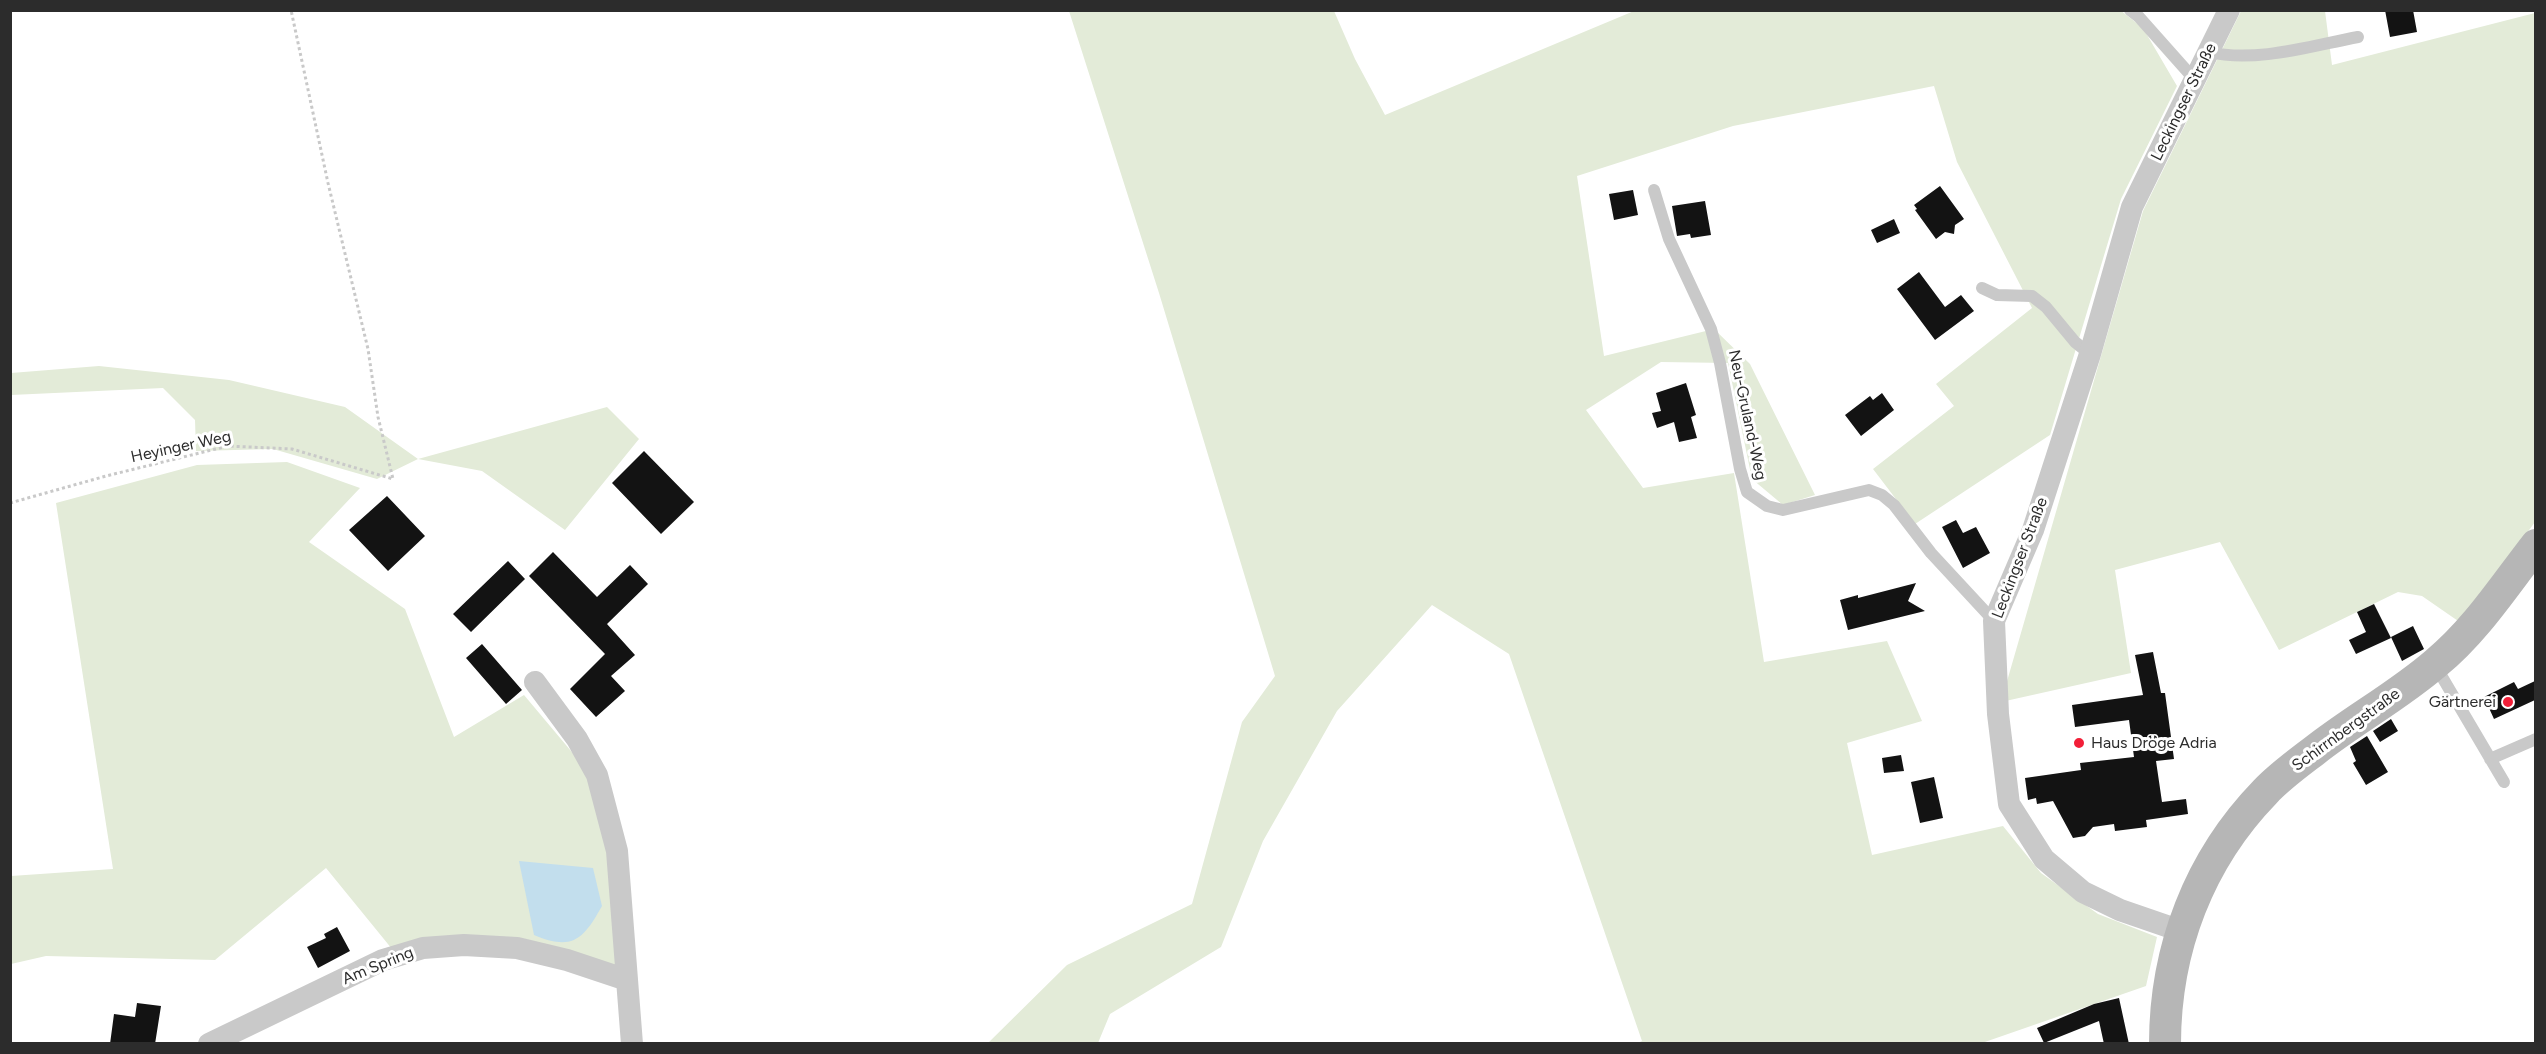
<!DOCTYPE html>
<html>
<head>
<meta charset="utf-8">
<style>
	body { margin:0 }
	#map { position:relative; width:2546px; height:1054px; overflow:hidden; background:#fff; font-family:Figtree,sans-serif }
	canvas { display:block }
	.frame { position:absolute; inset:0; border:12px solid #2c2c2c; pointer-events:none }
</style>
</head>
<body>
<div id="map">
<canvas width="2546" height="1054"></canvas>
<div class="frame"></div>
</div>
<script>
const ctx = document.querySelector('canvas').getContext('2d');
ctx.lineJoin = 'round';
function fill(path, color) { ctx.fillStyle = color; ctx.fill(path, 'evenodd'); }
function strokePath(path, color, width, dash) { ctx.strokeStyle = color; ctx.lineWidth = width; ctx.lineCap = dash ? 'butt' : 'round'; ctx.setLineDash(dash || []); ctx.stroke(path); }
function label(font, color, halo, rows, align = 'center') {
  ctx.font = font + ' Figtree,sans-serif'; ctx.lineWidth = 6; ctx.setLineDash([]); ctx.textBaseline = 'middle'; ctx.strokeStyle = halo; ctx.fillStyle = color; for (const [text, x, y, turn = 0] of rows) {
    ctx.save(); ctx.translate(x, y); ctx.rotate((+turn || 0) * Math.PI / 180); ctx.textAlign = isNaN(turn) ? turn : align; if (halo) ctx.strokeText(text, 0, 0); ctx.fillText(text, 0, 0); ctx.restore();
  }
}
fill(new Path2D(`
	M2120 10 2143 28 2177 86 2121 199 2050 435 1915 524 1873 469 1954 406 1936 384 2032 308 1957 162 1934 86 1733 126 1577 176 1604 356 1714 329 1750 364 1815 495 1783 505 1752 479 1728 363 1661 362 1586 410 1643 488 1734 473 1764 662 1887 641 1922 721 1847 743 1872 855 2003 826 2041 873 2098 914 2157 937 2146 986 1982 1043H1638L1642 1041 1509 654 1432 605 1337 711 1263 841 1221 947 1110 1014 1098 1043 987 1044 1067 965 1192 904 1242 722 1275 676 1159 293 1069 11H1334L1355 59 1385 115 1634 11Z
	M2241 11H2325L2332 65 2535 13V522L2461 623 2422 596 2398 592 2279 650 2220 542 2115 570 2131 673 2001 702 2143 211Z
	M99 366 229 380 345 407 418 459 607 407 639 439 565 530 482 471 418 459 377 479 273 449 196 451 195 420 163 388 11 395V373Z
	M287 462 360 488 309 542 405 609 454 737 524 695 592 776 611 853 620 966 518 944 392 949 326 868 215 960 46 956 11 964V876L113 869 56 503 197 465Z`), '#e3ebd8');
fill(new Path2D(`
	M519 861 593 868 602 906C583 940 572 951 534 935Z`), '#c2deed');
fill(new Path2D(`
	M2385 10H2413L2417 32 2390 37Z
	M1940 186 1964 219 1955 225 1954 234 1945 232 1936 239 1915 210 1917 209 1914 205Z
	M1633 190 1638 215 1614 220 1609 194Z
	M1705 201 1711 235 1691 238 1690 234 1677 236 1672 206Z
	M1894 219 1900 233 1877 243 1871 230Z
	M1919 272 1945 307 1961 295 1974 311 1935 340 1897 289Z
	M1686 383 1696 415 1691 417 1697 438 1679 442 1674 422 1657 428 1652 413 1661 411 1656 393Z
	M1882 393 1894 410 1861 436 1845 415 1870 396 1873 400Z
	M644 451 694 502 661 534 612 483Z
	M387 496 425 536 388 571 349 530Z
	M1956 520 1963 533 1976 527 1990 553 1963 568 1942 527Z
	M553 552 597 597 630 565 648 584 607 624 635 655 611 676 625 691 596 717 570 689 605 654 529 576Z
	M508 561 525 579 471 632 453 614Z
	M1916 583 1908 601 1925 611 1848 630 1840 600 1858 595V598Z
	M2374 604 2391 638 2356 654 2349 640 2366 632 2357 612Z
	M2413 626 2424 649 2402 661 2391 637Z
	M482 644 522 690 506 704 466 658Z
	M2153 652 2161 693H2165L2174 759 2156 761 2162 802 2186 799 2188 814 2146 820 2147 827 2115 831 2114 824 2093 827 2085 836 2073 838 2053 801 2037 804 2036 798 2028 800 2025 778 2081 770 2080 763 2134 757 2129 720 2075 727 2072 705 2143 695 2135 655Z
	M2535 681V700L2494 719 2484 697 2514 682 2518 689Z
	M2391 719 2398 731 2380 742 2373 731Z
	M2367 736 2388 772 2366 785 2353 763 2356 761 2350 747Z
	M1901 755 1904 771 1884 773 1882 758Z
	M1934 777 1943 818 1920 823 1911 782Z
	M337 927 350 951 318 968 307 947 326 938 324 934Z
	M2119 998 2129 1044H2104L2099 1021 2044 1043 2037 1028 2094 1004Z
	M137 1003 161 1006 155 1044H110L114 1014 135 1017Z`), '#131313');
strokePath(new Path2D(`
	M10 503 106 476 228 446 292 449 393 479 378 417 368 349 328 183 291 10`), '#c9c9c9', 3, [3, 3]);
strokePath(new Path2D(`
	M2130 10 2139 17 2195 80
	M2208 52C2257 63 2310 46 2358 37
	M1654 190 1669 239 1711 329 1720 363 1740 469 1747 492 1767 506 1783 510 1869 490 1882 495 1894 505 1931 553 1994 621
	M1982 288 1997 295 2032 296 2046 307 2075 342 2090 354
	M2435 665 2504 782
	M2490 759 2536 739`), '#c9c9c9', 12);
strokePath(new Path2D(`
	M535 682 577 739 597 775 617 851 632 1044
	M2181 931 2120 910 2083 892 2044 859 2009 804 1998 714 1994 621 2033 530 2090 354 2132 207 2229 10
	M209 1044 383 960 423 948 464 945 517 948 567 960 627 980`), '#c9c9c9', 22);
strokePath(new Path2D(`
	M2165 1044C2165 949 2199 860 2265 792 2279 777 2297 764 2314 751 2353 720 2398 696 2436 663 2476 630 2504 586 2536 545`), '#b6b6b6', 32);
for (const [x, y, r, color] of [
	[2508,702,6,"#f21f38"],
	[2079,743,6,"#f21f38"]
]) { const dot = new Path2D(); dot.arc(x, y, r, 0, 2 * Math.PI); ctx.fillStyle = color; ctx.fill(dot); strokePath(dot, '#fff', 2); }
label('16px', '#2c2c2c', '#fff', [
	["Leckingser Straße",2184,102,-64],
	["Neu-Gruland-Weg",1747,415,78],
	["Heyinger Weg",181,447,-12],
	["Leckingser Straße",2020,558,-69],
	["Schirrnbergstraße",2346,730,-36],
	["Am Spring",378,966,-22]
]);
label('16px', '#2c2c2c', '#fff', [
	["Gärtnerei",2496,702],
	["Haus Dröge Adria",2091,743,"left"]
], 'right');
</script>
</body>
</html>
